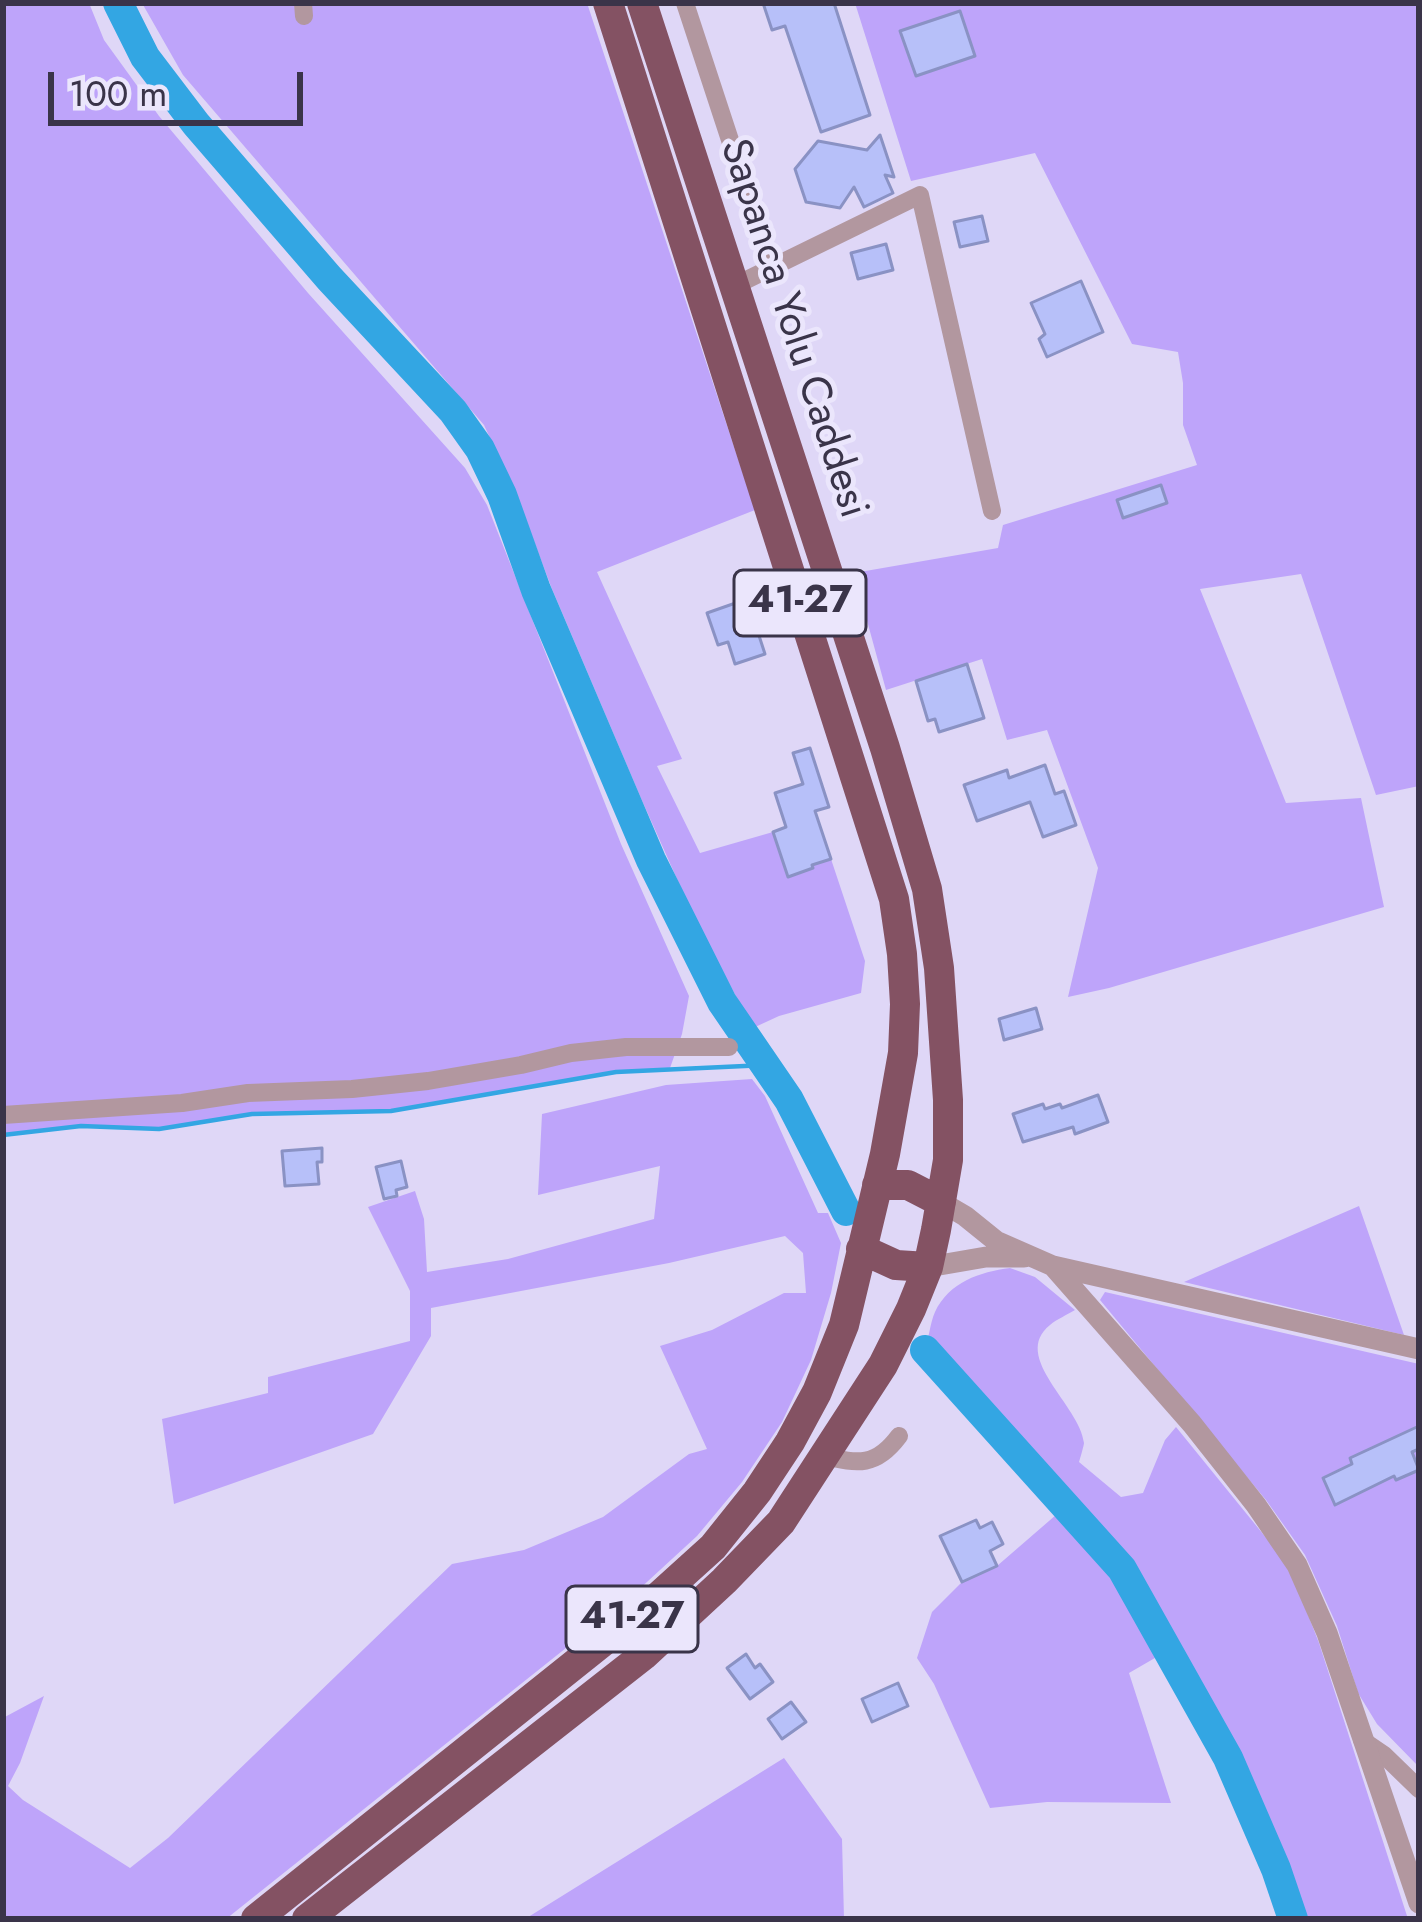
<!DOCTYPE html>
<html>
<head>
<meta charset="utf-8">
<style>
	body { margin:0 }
	#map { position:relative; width:1422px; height:1922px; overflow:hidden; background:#dfd7f7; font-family:Jost,sans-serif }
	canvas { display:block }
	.frame { position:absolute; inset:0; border:6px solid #3a3449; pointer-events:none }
	.scale { position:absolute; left:48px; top:72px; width:255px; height:54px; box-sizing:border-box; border:6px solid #3a3449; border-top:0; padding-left:15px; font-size:36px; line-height:42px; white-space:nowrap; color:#3a3449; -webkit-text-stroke:9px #ebe6fc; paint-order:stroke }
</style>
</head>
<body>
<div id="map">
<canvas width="1422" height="1922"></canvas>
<div class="frame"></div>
<div class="scale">100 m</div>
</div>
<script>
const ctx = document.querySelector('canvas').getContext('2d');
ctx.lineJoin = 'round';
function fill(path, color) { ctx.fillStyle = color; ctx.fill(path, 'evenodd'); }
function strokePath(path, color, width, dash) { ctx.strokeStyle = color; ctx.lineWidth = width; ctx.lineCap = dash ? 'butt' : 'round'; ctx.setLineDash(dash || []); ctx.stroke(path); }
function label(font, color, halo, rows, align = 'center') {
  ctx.font = font + ' Jost,sans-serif'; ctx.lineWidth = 10; ctx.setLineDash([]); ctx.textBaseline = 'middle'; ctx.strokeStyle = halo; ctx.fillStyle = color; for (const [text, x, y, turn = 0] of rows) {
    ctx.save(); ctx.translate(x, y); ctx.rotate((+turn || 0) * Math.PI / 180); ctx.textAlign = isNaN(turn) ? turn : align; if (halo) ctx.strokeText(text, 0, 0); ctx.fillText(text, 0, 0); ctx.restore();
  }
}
fill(new Path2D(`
	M3 3H89L104 40 159 116 308 293 465 468 487 505 621 844 689 996 682 1034 670 1068 574 1078 499 1094 391 1111 252 1114 159 1129 81 1126 3 1135Z
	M142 3H587L755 510 597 572 682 759 657 766 700 853 773 832 788 877 813 869 812 865 831 859 865 961 861 993 779 1016 753 1028 698 926 640 796 552 589 516 494 484 425 183 75Z
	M855 3H1419V786L1376 795 1301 574 1200 589 1286 803 1361 798 1384 907 1109 988 1068 997 1098 868 1047 730 1007 740 982 659 886 690 854 573 998 548 1003 525 1197 465 1183 425V383L1178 352 1132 344 1035 153 911 181Z
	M752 1079 765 1096 818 1213H828L841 1243 831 1293 811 1360 782 1422 742 1482 697 1536 635 1593 226 1919H3V1718L44 1696 20 1763 8 1786 23 1800 130 1868 168 1838 452 1564 524 1550 603 1517 689 1454 707 1449 660 1346 712 1330 784 1293H806L803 1253 785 1236 669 1263 431 1308V1336L373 1434 174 1504 162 1419 268 1393V1377L410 1341V1291L368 1207 415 1191 424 1219 427 1272 508 1259 654 1219 660 1166 538 1195 542 1114 666 1085Z
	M1359 1206 1404 1335 1184 1282Z
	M1010 1268 1035 1277 1075 1310C1067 1315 1057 1319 1050 1325 1010 1357 1080 1405 1084 1443 1084 1445 1080 1459 1079 1462L1121 1497 1143 1493 1165 1440 1176 1427 1289 1566 1319 1643 1408 1919H1293L1276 1869 1228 1758 1167 1651 1129 1673 1171 1803 1047 1802 990 1808 934 1684 917 1658 932 1612 962 1582 997 1566 1064 1508 925 1350C929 1338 930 1323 935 1312 949 1282 980 1272 1010 1268Z
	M1105 1292 1419 1364V1767L1377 1724 1358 1693 1337 1626 1305 1555 1266 1500 1100 1300Z
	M784 1758 842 1839 844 1919H525Z`), '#bea4fa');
strokePath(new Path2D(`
	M3 1135 81 1126 159 1129 252 1114 391 1111 616 1072 766 1065`), '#33a6e3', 4.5);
strokePath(new Path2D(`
	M118 3 145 57 196 124 329 278 453 411 480 449 502 495 536 590 651 860 722 1002 789 1100 846 1211
	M925 1350 1122 1569 1228 1758 1276 1869 1293 1919`), '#33a6e3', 30);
const building = new Path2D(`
	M763 3H834L870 115 821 132 785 26 772 30Z
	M960 11 975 56 916 76 900 31Z
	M880 135 894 177 885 175 893 193 864 207 854 187 840 208 806 202 795 169 818 141 867 150Z
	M982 216 988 241 960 247 954 222Z
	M886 244 893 270 858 279 851 253Z
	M1081 281 1103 332 1047 357 1039 339 1045 334 1031 303Z
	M1161 485 1167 503 1123 518 1117 500Z
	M747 599 765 654 735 664 728 642 718 645 707 613Z
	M967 664 984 718 939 732 935 719 928 721 916 681Z
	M810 748 829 807 815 811 831 859 812 865 813 868 788 877 773 832 786 827 775 793 803 784 793 753Z
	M1045 765 1055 794 1064 791 1076 825 1043 837 1030 802 977 821 964 785 1007 770 1009 778Z
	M1036 1008 1042 1029 1004 1040 999 1019Z
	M1098 1095 1108 1122 1075 1134 1073 1127 1023 1142 1013 1114 1043 1104 1045 1109 1060 1104 1062 1108Z
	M322 1148V1162H317L319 1184 285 1186 282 1151Z
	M401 1161 407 1187 396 1190 397 1196 384 1199 376 1167Z
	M1419 1426V1449L1412 1452 1419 1470 1396 1480 1394 1476 1335 1505 1323 1478 1352 1464 1350 1458Z
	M976 1520 980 1528 992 1522 1003 1544 990 1551 997 1566 962 1582 940 1536Z
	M746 1654 755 1668 760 1664 773 1682 750 1699 727 1668Z
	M898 1683 908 1706 872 1722 862 1699Z
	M791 1702 806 1722 782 1739 768 1719Z`);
fill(building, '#b7c0f9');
strokePath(building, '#8a92c4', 3);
strokePath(new Path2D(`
	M303 3 304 16
	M685 3 772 268
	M734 286 920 195 992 511
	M3 1115 182 1103 248 1093 352 1089 428 1081 521 1065 571 1053 626 1047H729
	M825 1456C858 1464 876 1467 899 1436
	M1362 1740 1384 1755 1419 1789`), '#b2979f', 18);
strokePath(new Path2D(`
	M941 1202 965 1216 996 1241 1053 1266 1419 1349
	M1053 1266 1192 1424 1256 1505 1297 1565 1327 1633 1419 1903
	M928 1267 986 1257H1024`), '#b2979f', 21);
strokePath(new Path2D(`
	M877 1185H908L941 1202
	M861 1249 896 1265 928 1267
	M256 1919 650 1604 713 1547 757 1492 790 1442 817 1392 844 1325 885 1154 903 1053 905 1004 902 954 894 899 608 3
	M307 1919 644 1655 724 1581 781 1522 883 1365 911 1309 928 1267 936 1230 948 1160V1100L939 968 927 889 885 748 642 3`), '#845263', 30);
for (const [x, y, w] of [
	[800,603,132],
	[632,1619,132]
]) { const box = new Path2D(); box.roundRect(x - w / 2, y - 33, w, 66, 9); ctx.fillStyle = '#ebe6fc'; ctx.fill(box); strokePath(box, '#3a3449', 3); }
label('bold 39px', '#3a3449', null, [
	["41-27",800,603],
	["41-27",632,1619]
]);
label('42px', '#3a3449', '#ebe6fc', [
	["Sapanca Yolu Caddesi",792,329,72]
]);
</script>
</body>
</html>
